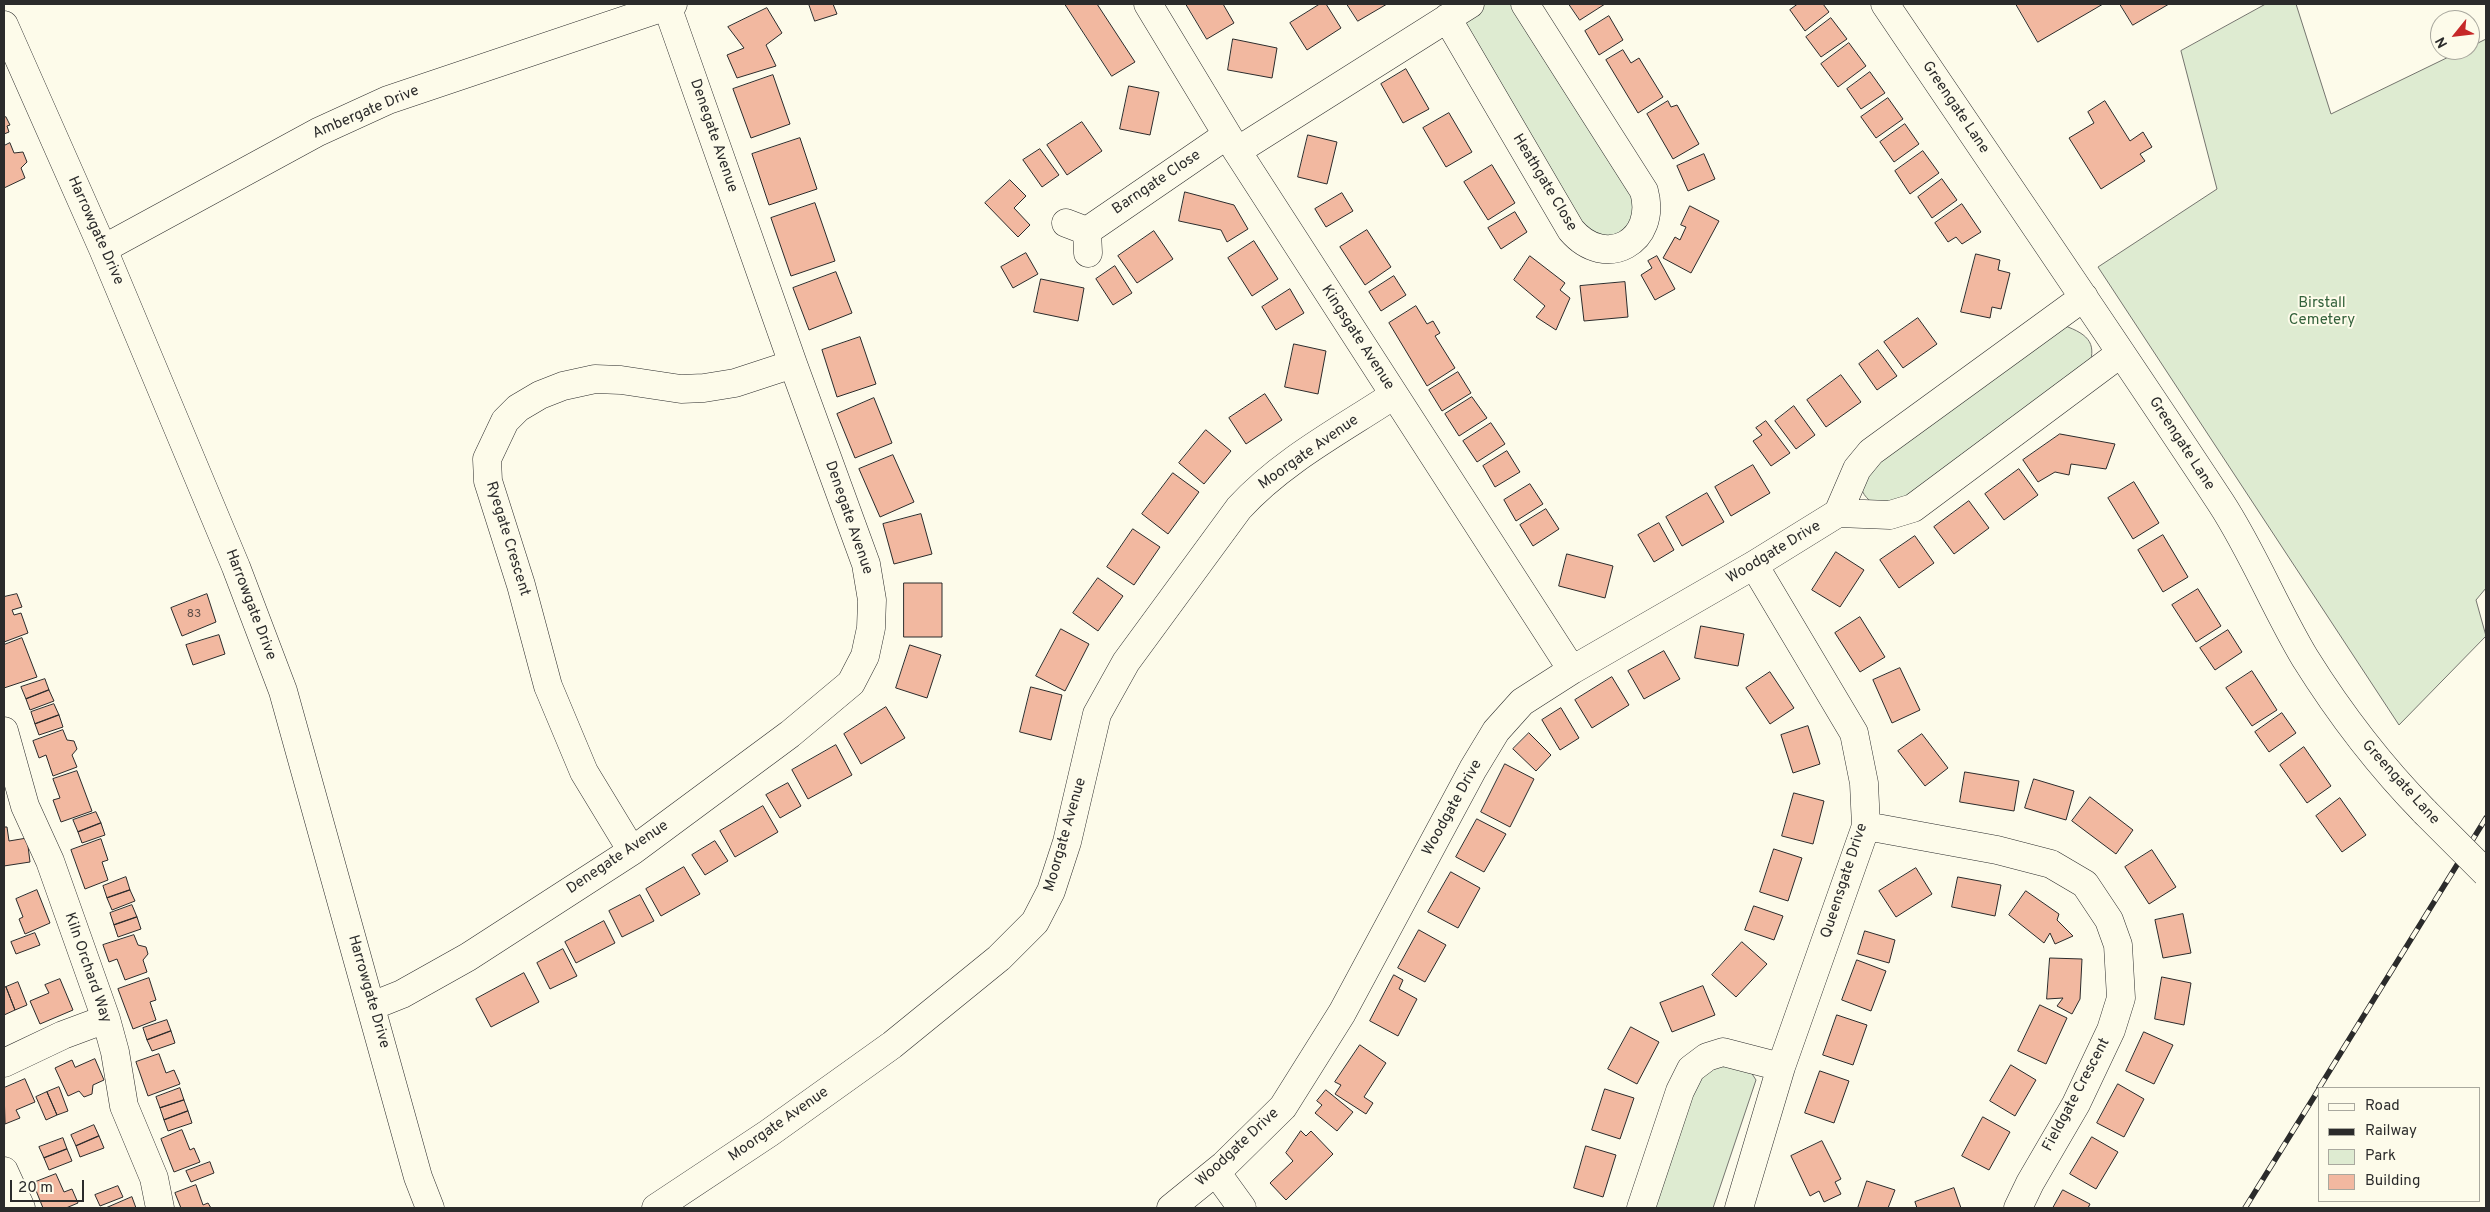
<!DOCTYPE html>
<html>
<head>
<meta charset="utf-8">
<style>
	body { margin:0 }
	#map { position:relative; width:2490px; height:1212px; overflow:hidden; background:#fdfbea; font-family:Overpass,sans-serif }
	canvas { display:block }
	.frame { position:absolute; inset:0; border:5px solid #2b2b2b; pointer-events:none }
	.legend { position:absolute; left:2318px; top:1087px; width:162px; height:115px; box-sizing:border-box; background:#fdfbea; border:1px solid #a9a89e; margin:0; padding:6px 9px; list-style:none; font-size:15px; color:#2b2b2b }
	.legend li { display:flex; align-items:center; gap:10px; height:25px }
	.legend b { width:25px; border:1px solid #a9a89e }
	.north { position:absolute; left:2430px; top:10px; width:50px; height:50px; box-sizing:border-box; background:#fdfbea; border:1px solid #a9a89e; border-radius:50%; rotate:241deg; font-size:14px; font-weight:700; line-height:20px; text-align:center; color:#2b2b2b }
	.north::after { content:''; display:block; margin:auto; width:18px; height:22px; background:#c62828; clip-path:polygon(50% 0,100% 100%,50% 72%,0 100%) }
	.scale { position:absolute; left:10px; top:1180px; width:74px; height:22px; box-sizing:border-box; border:2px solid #2b2b2b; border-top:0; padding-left:6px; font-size:15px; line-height:18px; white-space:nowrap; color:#2b2b2b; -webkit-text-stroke:4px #fdfbea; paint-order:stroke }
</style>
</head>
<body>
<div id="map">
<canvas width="2490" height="1212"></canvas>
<div class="frame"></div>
<ul class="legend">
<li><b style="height:6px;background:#fdfbea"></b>Road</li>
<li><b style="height:6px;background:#2b2b2b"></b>Railway</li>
<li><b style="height:14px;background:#deebd1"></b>Park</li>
<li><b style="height:14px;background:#f2b8a0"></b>Building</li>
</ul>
<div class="north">N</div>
<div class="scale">20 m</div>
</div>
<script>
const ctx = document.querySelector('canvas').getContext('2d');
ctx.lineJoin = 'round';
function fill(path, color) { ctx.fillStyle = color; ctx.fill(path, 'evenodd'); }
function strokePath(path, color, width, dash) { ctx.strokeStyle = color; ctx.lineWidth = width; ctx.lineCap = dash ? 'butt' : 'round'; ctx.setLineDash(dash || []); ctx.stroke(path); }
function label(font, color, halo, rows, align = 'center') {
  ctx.font = font + ' Overpass,sans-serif'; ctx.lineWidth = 4; ctx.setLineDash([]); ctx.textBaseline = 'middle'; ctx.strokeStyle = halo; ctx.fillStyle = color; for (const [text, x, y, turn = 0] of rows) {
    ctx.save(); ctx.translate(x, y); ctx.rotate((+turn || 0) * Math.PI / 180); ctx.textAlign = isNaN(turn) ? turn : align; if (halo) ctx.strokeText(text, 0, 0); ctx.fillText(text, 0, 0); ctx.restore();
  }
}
const green = new Path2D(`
	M1470 4H1525L1645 221 1595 249 1447 18Z
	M2266 4H2296L2331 114 2463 50H2470V47L2486 39V588L2476 600 2486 636 2399 725 2098 267 2217 189 2181 51Z
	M2068 327C2094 337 2096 348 2087 373L1906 503 1877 507C1863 495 1859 492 1863 474L2053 328Z
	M1716 1061 1749 1069 1756 1080 1713 1208H1654L1694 1086Z`);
fill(green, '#deebd1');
strokePath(green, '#74746e', 1);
const building = new Path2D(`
	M809 4H833L837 14 815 21Z
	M1065 4H1097L1135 62 1112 76Z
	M1186 4H1223L1234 23 1207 39Z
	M1320 4H1326L1341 28 1307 50 1290 23Z
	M1347 4H1387L1358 21Z
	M1569 4H1605L1580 20Z
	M1798 4H1823L1829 12 1805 31 1790 10Z
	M2016 4H2103L2038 42Z
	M2120 4H2169L2133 25Z
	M767 8 782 33 766 45 776 66 737 78 727 55 744 48 728 27Z
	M1609 16 1623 40 1599 55 1585 31Z
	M1831 18 1847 39 1821 57 1806 37Z
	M1233 39 1277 48 1272 78 1228 70Z
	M1849 43 1866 66 1838 87 1821 64Z
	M1623 50 1631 63 1639 58 1663 97 1638 113 1606 60Z
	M1406 69 1429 109 1403 123 1381 84Z
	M1870 72 1885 93 1861 109 1847 89Z
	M773 75 790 124 751 138 733 89Z
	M1129 86 1159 92 1150 135 1120 129Z
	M1888 98 1903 119 1876 138 1861 117Z
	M1668 101 1671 107 1677 105 1699 144 1673 159 1647 114Z
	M2105 101 2130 141 2143 132 2152 147 2140 154 2145 161 2101 189 2069 138 2094 123 2088 112Z
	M1449 113 1472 152 1446 167 1423 128Z
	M6 117 10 125 7 126 9 132 4 134V118Z
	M1082 122 1102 151 1067 175 1047 145Z
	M1905 124 1919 144 1894 162 1880 142Z
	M1308 135 1337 142 1327 184 1298 177Z
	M800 138 817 189 769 205 752 154Z
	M10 143 14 153 23 152 27 162 21 168 25 178 4 188V146Z
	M1040 149 1059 175 1042 187 1023 160Z
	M1923 151 1939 173 1910 194 1895 171Z
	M1704 154 1715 179 1688 191 1677 166Z
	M1492 165 1515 203 1488 220 1464 182Z
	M1942 179 1957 200 1932 218 1918 197Z
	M1010 180 1026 196 1014 208 1030 225 1018 237 985 203Z
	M1185 192 1234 205 1248 229 1227 242 1221 230 1179 221Z
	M1342 193 1353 211 1326 227 1315 209Z
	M815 203 835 261 791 276 771 218Z
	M1962 204 1981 232 1962 244 1956 237 1948 242 1935 223Z
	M1690 206 1719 221 1691 273 1663 258 1675 237 1680 240 1686 227 1681 225Z
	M1515 212 1527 232 1501 249 1488 228Z
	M1367 230 1391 267 1365 285 1340 247Z
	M1154 231 1173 259 1137 283 1118 256Z
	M1254 241 1278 279 1252 296 1228 258Z
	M1026 253 1038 274 1013 288 1001 267Z
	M1976 254 2000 260 1998 270 2010 273 2001 309 1992 307 1990 318 1961 312Z
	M1530 256 1565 283 1560 290 1570 298 1556 330 1536 317 1545 306 1514 280Z
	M1657 256 1675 289 1655 300 1641 275 1652 268 1648 261Z
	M1115 266 1132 293 1113 305 1096 279Z
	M836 272 852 313 809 330 793 288Z
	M1394 276 1406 295 1381 311 1369 292Z
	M1041 279 1084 288 1078 321 1034 312Z
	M1625 282 1628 317 1584 321 1580 286Z
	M1290 289 1304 313 1276 330 1262 307Z
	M1416 306 1427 324 1433 321 1440 333 1435 336 1455 368 1427 386 1389 323Z
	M1918 318 1937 344 1903 368 1884 342Z
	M860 337 876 384 837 397 822 350Z
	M1294 344 1326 351 1318 394 1285 387Z
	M1878 350 1897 376 1877 390 1859 364Z
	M1458 372 1471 393 1442 411 1429 390Z
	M1841 375 1861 402 1826 427 1807 400Z
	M1265 394 1282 420 1246 444 1229 418Z
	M1472 397 1487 418 1459 436 1445 414Z
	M874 398 892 443 855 458 837 414Z
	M1794 406 1815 435 1796 449 1775 421Z
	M1766 421 1790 453 1771 466 1753 441 1762 435 1756 428Z
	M1491 423 1505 444 1477 462 1463 441Z
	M1206 430 1231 451 1204 484 1179 463Z
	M2060 434 2115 444 2106 469 2071 464 2069 475 2055 472 2038 482 2023 460Z
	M1507 451 1520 472 1495 487 1483 466Z
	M893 455 914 502 880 517 859 469Z
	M1753 465 1770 493 1731 516 1715 487Z
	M2019 469 2038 495 2004 520 1985 494Z
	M1173 473 1199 492 1168 534 1142 514Z
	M2134 482 2159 523 2133 539 2108 498Z
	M1530 484 1543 504 1516 521 1504 500Z
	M1707 493 1724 522 1682 546 1666 517Z
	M1969 501 1989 528 1954 554 1934 527Z
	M1546 509 1559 529 1533 546 1520 525Z
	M921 514 932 554 894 564 883 524Z
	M1659 523 1674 550 1654 562 1638 535Z
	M1133 529 1160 547 1134 585 1107 567Z
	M2163 535 2188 577 2163 592 2138 550Z
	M1915 536 1934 563 1899 588 1880 560Z
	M1836 552 1864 570 1840 607 1812 590Z
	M1567 554 1613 566 1605 598 1559 586Z
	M1098 578 1123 596 1098 631 1073 613Z
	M904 583H942V637H904Z
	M2198 589 2221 626 2196 642 2172 605Z
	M17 594 22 607 12 610 14 615 21 613 28 633 4 642V597Z
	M207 594 216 622 182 636 171 608Z
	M1860 617 1885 657 1860 672 1835 633Z
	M1701 626 1744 634 1738 666 1695 658Z
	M1061 629 1089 644 1065 691 1036 676Z
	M2228 630 2242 652 2215 670 2200 648Z
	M219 635 225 654 193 665 186 645Z
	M22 638 37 677 4 688V645Z
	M910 645 941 655 927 698 896 688Z
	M1664 651 1680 679 1644 699 1628 671Z
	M1900 668 1920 710 1892 723 1873 680Z
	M2252 671 2277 710 2252 726 2226 688Z
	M1770 672 1794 708 1770 724 1746 688Z
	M1612 677 1629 705 1592 728 1575 700Z
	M45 679 49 690 26 699 21 687Z
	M1031 687 1062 695 1051 740 1020 732Z
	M49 690 54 701 30 710 26 699Z
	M54 704 59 715 35 724 31 712Z
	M886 707 905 738 861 764 844 734Z
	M1561 708 1579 738 1560 750 1542 720Z
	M2282 713 2296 733 2269 752 2255 732Z
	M59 715 63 727 39 735 35 724Z
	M1808 726 1820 764 1793 773 1781 735Z
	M63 730 67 740 74 741 77 749 72 755 77 767 53 776 46 755 39 758 33 741Z
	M1529 733 1551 755 1536 771 1513 749Z
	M1922 734 1948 768 1925 786 1898 751Z
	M836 745 852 775 808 799 792 770Z
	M2304 747 2331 786 2307 803 2280 765Z
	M1505 764 1534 779 1510 827 1481 812Z
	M77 771 92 811 61 822 53 800 60 798 53 779Z
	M1965 772 2019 781 2014 811 1960 802Z
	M2034 779 2074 791 2066 820 2025 808Z
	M788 783 801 806 780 818 766 795Z
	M1794 793 1824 801 1813 844 1782 836Z
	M2090 797 2133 830 2116 854 2072 821Z
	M2340 798 2366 835 2342 852 2316 816Z
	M763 806 778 832 735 857 720 831Z
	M96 812 101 823 78 832 73 820Z
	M1477 819 1506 834 1484 872 1456 857Z
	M101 823 105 835 82 843 78 832Z
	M4 827H7L9 841 27 838 30 862 4 866Z
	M101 839 108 860 102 862 108 880 85 889 71 850Z
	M715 841 728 861 705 875 692 855Z
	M1774 849 1802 858 1788 901 1760 892Z
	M2152 850 2176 887 2149 904 2125 867Z
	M684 867 700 894 661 916 646 889Z
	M1916 868 1932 894 1896 917 1879 891Z
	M1451 872 1480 888 1458 928 1428 912Z
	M126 877 130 890 107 898 103 886Z
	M1958 877 2001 885 1995 916 1952 907Z
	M37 890 50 923 25 934 19 919 23 917 16 899Z
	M130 890 135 901 112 910 107 898Z
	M2026 891 2059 914 2057 920 2073 936 2055 944 2050 933 2044 943 2009 915Z
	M640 895 654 921 622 937 609 911Z
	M132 905 137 917 114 925 110 913Z
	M1754 906 1783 916 1774 940 1745 930Z
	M2183 914 2191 953 2163 958 2155 920Z
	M137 917 141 929 118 937 114 925Z
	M604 921 615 943 576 963 565 942Z
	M1419 930 1446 945 1425 982 1398 968Z
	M1865 931 1895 940 1889 963 1858 954Z
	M35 933 40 945 16 954 11 942Z
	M134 935 138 945 146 947 148 954 143 960 147 972 125 980 117 959 109 962 103 945Z
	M1742 942 1767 964 1736 997 1712 975Z
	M563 949 577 976 550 989 537 963Z
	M2050 958 2082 959 2080 999 2072 1014 2057 1006 2063 998 2047 999Z
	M1857 960 1886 971 1871 1011 1842 1000Z
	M524 973 539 1002 491 1027 476 999Z
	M1394 975 1403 980 1399 989 1417 999 1398 1036 1370 1021Z
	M2162 977 2191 983 2184 1025 2155 1019Z
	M149 978 156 1000 150 1002 156 1020 133 1029 118 989Z
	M60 979 73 1010 40 1024 30 1001 49 993 45 985Z
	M18 982 27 1005 15 1010 6 987Z
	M1703 986 1715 1015 1672 1032 1660 1003Z
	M6 987 15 1010 4 1015V988Z
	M2040 1005 2067 1018 2046 1064 2018 1051Z
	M1837 1015 1867 1025 1853 1065 1823 1055Z
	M167 1020 171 1031 147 1040 143 1028Z
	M1631 1027 1659 1042 1637 1084 1608 1069Z
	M171 1031 175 1043 152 1051 147 1040Z
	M2144 1032 2173 1045 2154 1084 2126 1071Z
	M1360 1045 1386 1063 1364 1097 1373 1103 1366 1114 1335 1094 1341 1085 1335 1082Z
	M159 1054 166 1073 174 1070 180 1084 148 1096 136 1062Z
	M95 1059 104 1080 93 1085 92 1094 84 1097 79 1091 68 1096 55 1068 72 1060 75 1067Z
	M2011 1065 2036 1080 2015 1116 1990 1101Z
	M1820 1071 1849 1081 1834 1123 1805 1113Z
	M25 1079 35 1102 16 1110 20 1118 5 1124 4 1088Z
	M2118 1084 2144 1099 2124 1137 2097 1123Z
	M59 1087 68 1111 57 1115 47 1092Z
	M180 1088 184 1100 160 1108 156 1097Z
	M1605 1089 1634 1098 1620 1139 1592 1130Z
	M1326 1090 1353 1112 1337 1131 1315 1113 1322 1105 1317 1101Z
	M47 1092 57 1115 46 1120 36 1097Z
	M184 1100 188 1111 164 1120 160 1108Z
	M188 1111 192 1123 168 1131 164 1120Z
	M1983 1117 2010 1132 1989 1170 1962 1156Z
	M94 1125 99 1136 76 1146 71 1135Z
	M182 1130 190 1150 194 1148 200 1162 174 1172 161 1139Z
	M1301 1131 1306 1136 1311 1131 1333 1154 1286 1200 1270 1183 1293 1161 1286 1153Z
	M99 1136 104 1148 80 1157 76 1146Z
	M2092 1137 2118 1152 2096 1189 2070 1174Z
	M63 1138 67 1149 44 1158 39 1147Z
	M1822 1141 1841 1179 1835 1182 1841 1194 1824 1202 1819 1191 1810 1196 1791 1156Z
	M1586 1146 1616 1155 1603 1197 1574 1188Z
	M67 1149 72 1161 49 1170 44 1158Z
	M210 1162 214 1173 191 1182 186 1171Z
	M56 1174 64 1192 72 1189 78 1203 66 1208H43L33 1183Z
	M1867 1181 1895 1190 1888 1208H1858Z
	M196 1185 203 1205 208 1203 211 1208H181L175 1193Z
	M118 1186 123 1197 100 1206 95 1195Z
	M1954 1188 1961 1208H1917L1915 1202Z
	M2063 1190 2090 1204 2088 1208H2053Z
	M132 1197 136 1208H106Z`);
fill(building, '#f2b8a0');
strokePath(building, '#2b2b2b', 1);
const minor = new Path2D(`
	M1148 4 1237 151 1572 670
	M1885 4C1997 170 2111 336 2221 503 2253 552 2275 608 2305 658 2340 714 2379 765 2425 812
	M1447 18 1571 230C1606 271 1658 241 1644 191L1525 4
	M4 25 103 249 236 567 283 691 418 1177 430 1208
	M1237 151 1470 4
	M1066 223 1087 231 1088 253
	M1087 231 1227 135
	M103 249 318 132 388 100 673 4
	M1838 513 1857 469 1871 452 2084 297
	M4 731 25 806 50 861 106 1019 115 1052 124 1106 154 1178 160 1208
	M1866 826 1997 850 2051 864 2085 884 2109 920 2118 945 2121 998 2111 1030 2076 1104 2030 1183 2018 1208
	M632 851 584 772 548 686 521 585 488 481 487 459 505 421 518 408 540 395 563 386 595 379 621 380 681 389 704 388 735 383 793 364
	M372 1006 402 994 468 957 632 851 790 734 851 683 865 656 871 628 872 600 866 564 793 364 667 6
	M4 1063 63 1035 106 1019
	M4 1171 21 1208
	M1216 1172 1242 1208
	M656 1208 769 1133 892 1045 999 958 1035 922 1051 891 1067 842 1097 714 1126 662 1239 508C1282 461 1341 430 1394 395
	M1171 1208 1224 1165 1283 1107 1342 1013 1473 769 1496 731 1522 702 1572 670 1754 565 1838 513 1890 515 1913 508 2121 353
	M1641 1208 1680 1091 1691 1069 1707 1057 1723 1052 1781 1067
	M1739 1208 1781 1067 1866 826 1864 783 1854 733 1754 565`);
strokePath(minor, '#2b2b2b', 29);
strokePath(minor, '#fdfbea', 28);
const rail = new Path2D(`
	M2319 1088 2486 818
	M2245 1208 2319 1089`);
strokePath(rail, '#2b2b2b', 5.5);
strokePath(rail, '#fdfbea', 4, [11]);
const minorBridge = new Path2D(`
	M2425 812 2486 873`);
strokePath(minorBridge, '#2b2b2b', 29, []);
strokePath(minorBridge, '#fdfbea', 28);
label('12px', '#5d4e48', null, [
	["83",194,615]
]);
label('15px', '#2b2b2b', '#fdfbea', [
	["Greengate Lane",1955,108,56],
	["Ambergate Drive",366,113,-23],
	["Denegate Avenue",713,136,71],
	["Barngate Close",1157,183,-34],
	["Heathgate Close",1544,183,59],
	["Harrowgate Drive",95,231,66],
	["Kingsgate Avenue",1357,338,57],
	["Greengate Lane",2181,444,57],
	["Moorgate Avenue",1309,453,-35],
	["Denegate Avenue",848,518,71],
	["Ryegate Crescent",507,539,73],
	["Woodgate Drive",1774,553,-31],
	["Harrowgate Drive",250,605,69],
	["Greengate Lane",2400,783,48],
	["Woodgate Drive",1453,808,-61],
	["Moorgate Avenue",1066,835,-74],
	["Denegate Avenue",618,858,-34],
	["Queensgate Drive",1845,881,-72],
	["Kiln Orchard Way",87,968,71],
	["Harrowgate Drive",368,992,74],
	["Fieldgate Crescent",2077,1095,-62],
	["Moorgate Avenue",779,1125,-35],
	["Woodgate Drive",1238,1148,-43]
]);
label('15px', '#34623c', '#fdfbea', [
	["Birstall",2322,304],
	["Cemetery",2322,321]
]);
</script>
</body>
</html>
